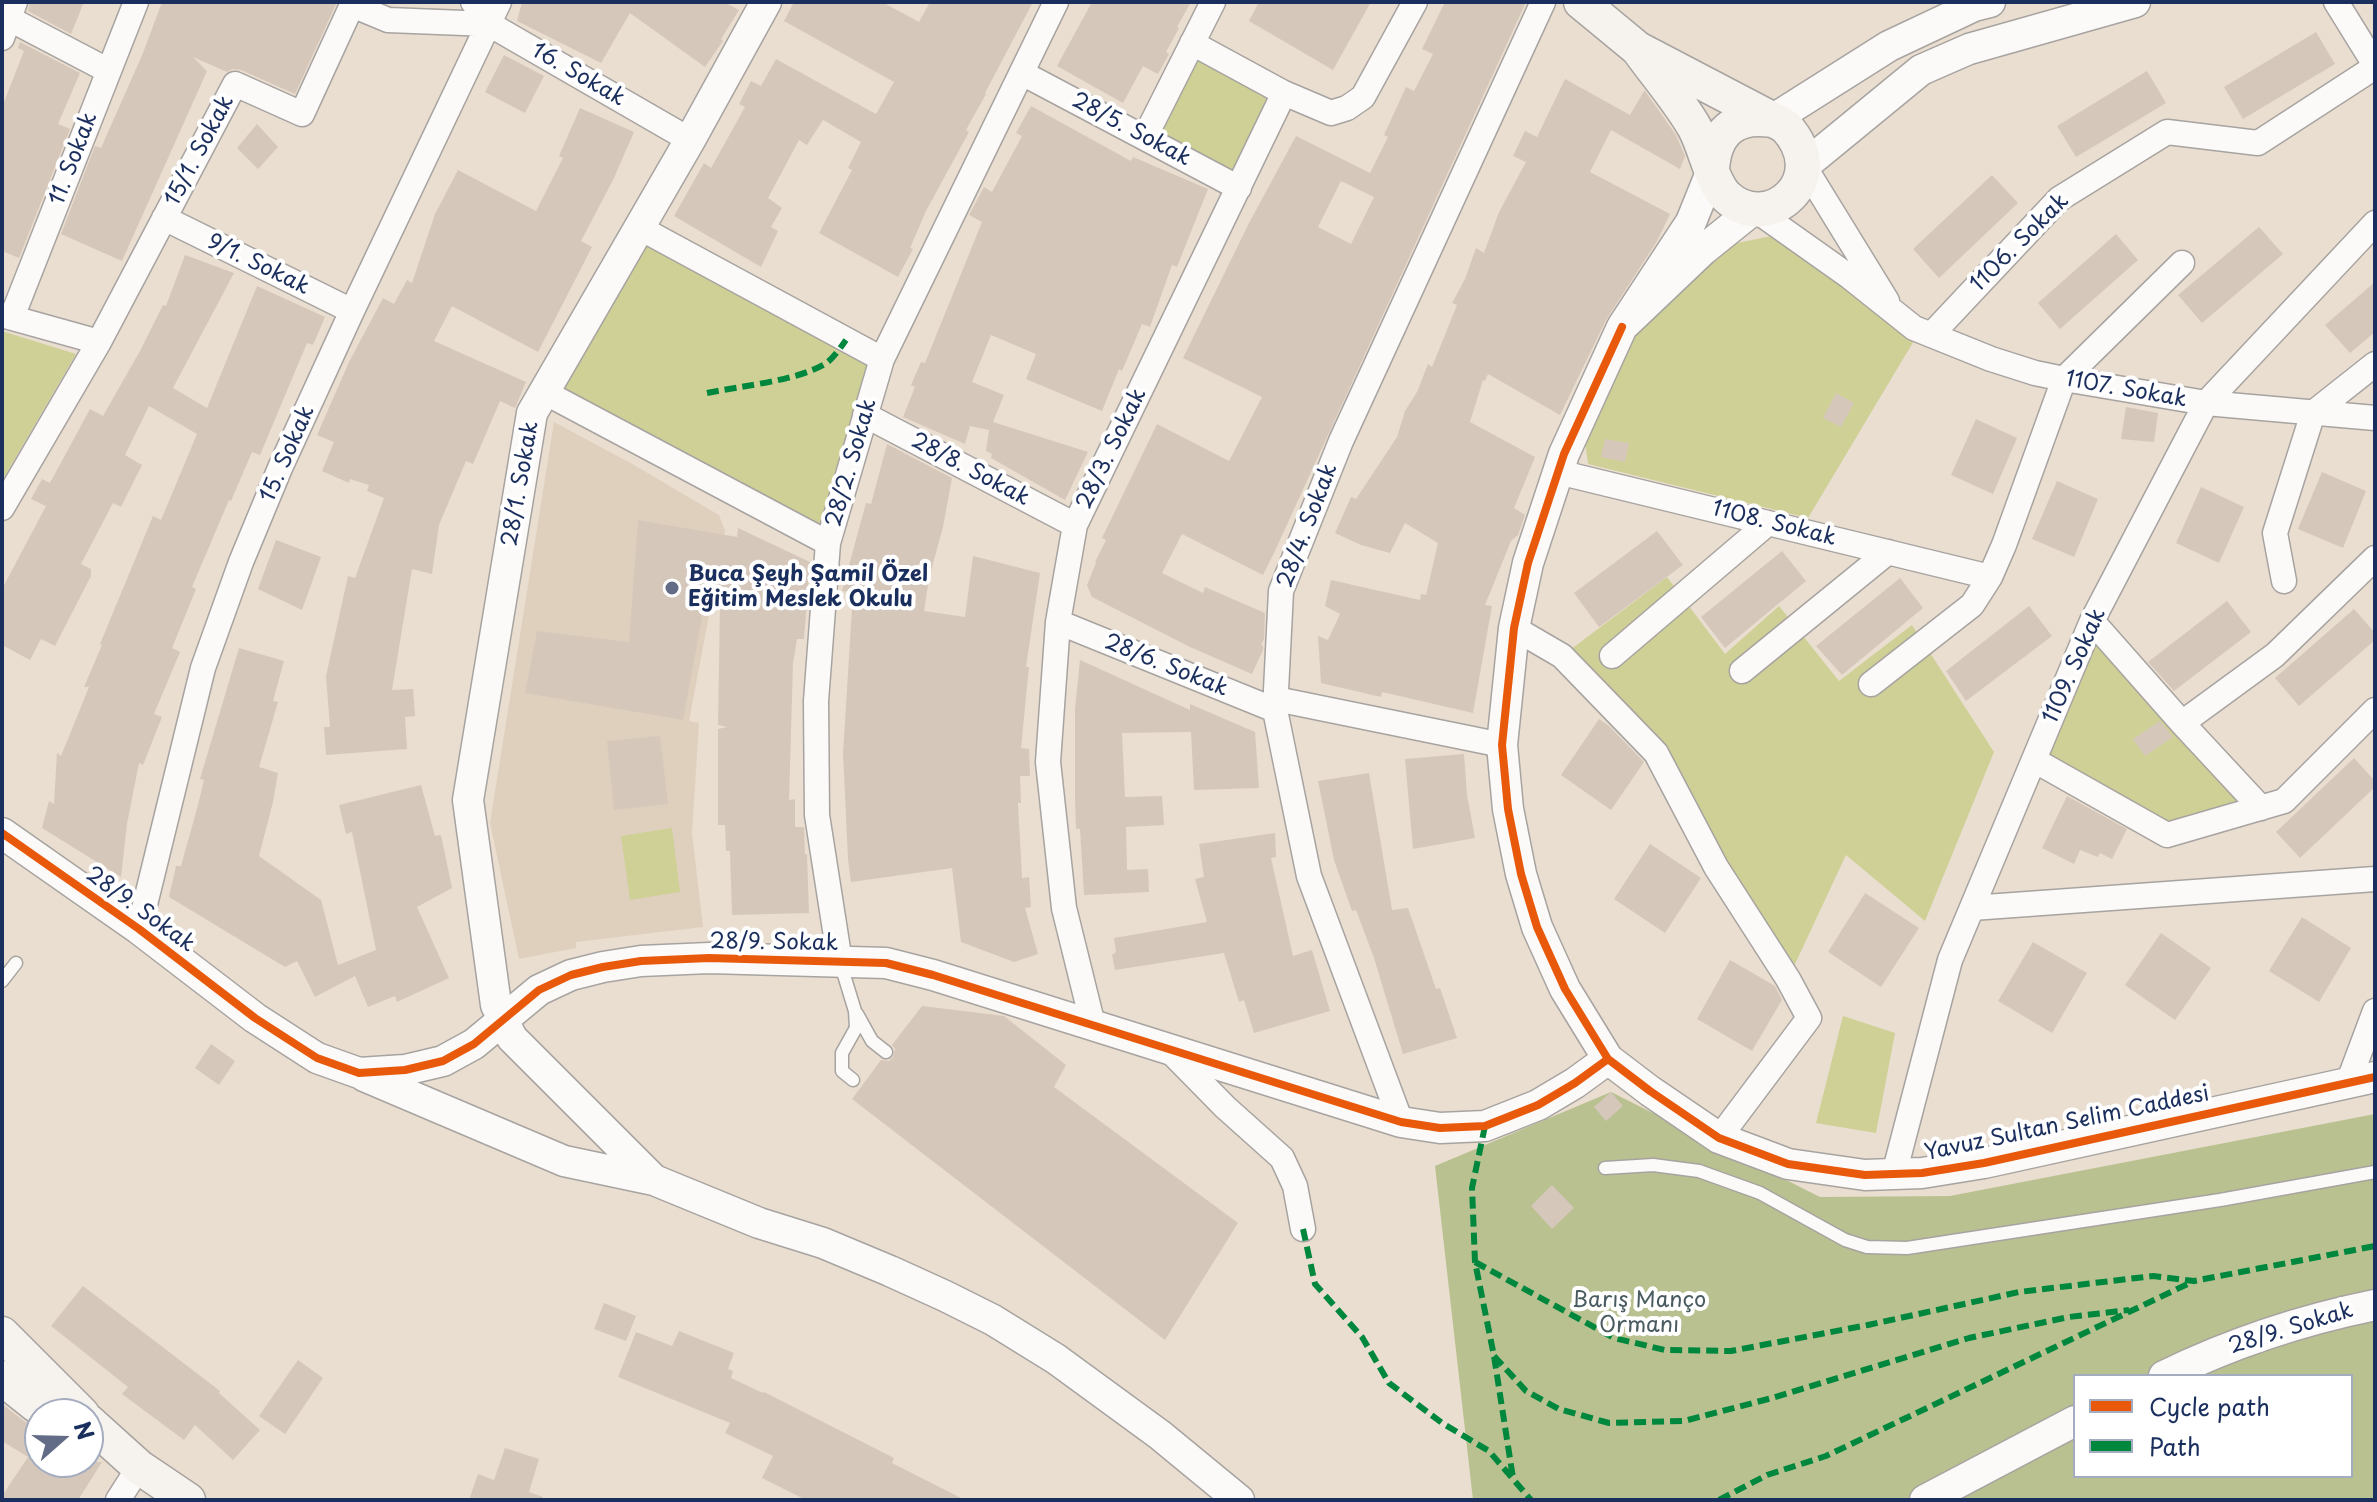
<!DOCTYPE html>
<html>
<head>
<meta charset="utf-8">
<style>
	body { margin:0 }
	#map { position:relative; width:2377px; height:1502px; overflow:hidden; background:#eaded0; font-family:"Playpen Sans",sans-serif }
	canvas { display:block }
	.frame { position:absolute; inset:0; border:4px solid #1b2f5e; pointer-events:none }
	.legend { position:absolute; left:2073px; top:1374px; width:280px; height:104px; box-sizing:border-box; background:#fff; border:2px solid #a4acbf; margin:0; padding:10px 14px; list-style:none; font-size:24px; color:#1b2f5e }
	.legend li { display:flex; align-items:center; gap:16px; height:40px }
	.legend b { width:40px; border:2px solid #a4acbf }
	.north { position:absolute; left:24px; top:1398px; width:80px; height:80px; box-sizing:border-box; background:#fff; border:2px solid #a4acbf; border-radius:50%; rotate:70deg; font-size:22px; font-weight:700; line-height:32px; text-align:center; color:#1b2f5e }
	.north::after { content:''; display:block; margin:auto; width:28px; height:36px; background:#636c86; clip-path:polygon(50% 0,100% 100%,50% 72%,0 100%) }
</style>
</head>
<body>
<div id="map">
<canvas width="2377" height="1502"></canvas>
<div class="frame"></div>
<ul class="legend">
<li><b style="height:10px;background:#e8590c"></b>Cycle path</li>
<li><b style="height:10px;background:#00873e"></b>Path</li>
</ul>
<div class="north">N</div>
</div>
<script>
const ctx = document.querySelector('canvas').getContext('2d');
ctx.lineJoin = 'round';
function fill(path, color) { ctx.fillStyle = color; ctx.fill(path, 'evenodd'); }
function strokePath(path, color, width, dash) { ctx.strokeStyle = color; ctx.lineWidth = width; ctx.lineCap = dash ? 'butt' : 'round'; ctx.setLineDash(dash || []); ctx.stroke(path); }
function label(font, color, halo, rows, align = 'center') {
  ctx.font = font + ' "Playpen Sans",sans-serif'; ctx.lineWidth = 8; ctx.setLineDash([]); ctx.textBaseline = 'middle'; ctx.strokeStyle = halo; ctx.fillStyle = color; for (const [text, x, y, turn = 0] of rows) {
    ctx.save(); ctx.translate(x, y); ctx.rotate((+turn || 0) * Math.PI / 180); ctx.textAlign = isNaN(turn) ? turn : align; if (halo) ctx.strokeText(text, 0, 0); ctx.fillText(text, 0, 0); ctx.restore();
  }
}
fill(new Path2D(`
	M554 422 634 465 719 515 725 531 689 721 699 723 692 833 703 927 576 942V948L519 959 490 823Z`), '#dfd0be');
fill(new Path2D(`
	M1192 43 1284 93 1239 188 1145 137Z
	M640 228 882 359 828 543 546 393Z
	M1777 235 1915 339 1808 518 1588 464 1583 427 1629 333 1717 247Z
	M2 331 76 354 2 481Z
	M1667 577 1725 654 1779 606 1839 681 1912 625 1994 752 1925 921 1846 855 1788 979 1656 753 1562 656Z
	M2092 621 2261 808 2167 835 2034 760Z
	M672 828 680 892 630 900 621 836Z
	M1843 1016 1895 1033 1876 1133 1816 1123Z`), '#cfd096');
fill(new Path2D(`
	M1611 1092 1820 1197 1950 1196 2375 1114V1500H1473L1435 1166ZM2075 1376H2351V1476H2075Z`), '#bac190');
fill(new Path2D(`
	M30 2H84L71 34 28 11Z
	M162 2H337L295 94 241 70 233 69 227 72 193 57 207 71 122 261 61 234 95 146 101 148 143 53Z
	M522 2H724L739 10 721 39 723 41 705 67 630 13 601 63 517 21Z
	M794 2H882L919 22 930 2H1033L985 93 986 94 966 130 969 132 926 211 910 248 913 249 898 277 819 233 852 170 848 168 861 142 823 120 807 145 799 140 768 198 782 208 771 227 778 231 761 267 674 216 704 163 711 168 745 107 739 104 751 81 761 86 776 59 876 114 894 82 784 21Z
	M1092 2H1191L1177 27 1179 28 1166 52 1169 54 1158 74 1143 66 1123 103 1057 66Z
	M1259 2H1371L1333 70 1249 21Z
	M1445 2H1526L1274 553 1263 575 1182 534 1162 573 1203 593 1205 587 1265 613 1264 639 1261 645 1263 646V650L1252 674 1190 647 1092 597 1087 585 1096 563 1095 562 1106 540 1102 538 1157 424 1229 461 1262 397 1183 358 1248 225 1296 136 1370 173 1388 137 1384 135 1406 87 1414 91 1433 54 1422 49ZM1341 181 1374 197 1351 244 1318 227Z
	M2316 32 2335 64 2243 119 2224 87Z
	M20 42 80 73 58 124 70 129 19 258 2 251V107L24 51 18 48Z
	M504 55 544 76 525 113 485 92Z
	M2147 71 2166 103 2076 157 2057 126Z
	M1565 79 1630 115 1644 91H1645L1676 135 1685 156 1680 169 1611 130 1590 172 1670 214 1657 241 1606 320 1560 415 1488 374 1485 381 1483 380 1470 422 1535 457 1514 508 1525 515 1518 535 1511 541 1485 605 1492 606 1473 713 1382 692 1381 697 1321 683 1318 636 1328 640 1340 614 1325 606 1331 580 1420 600 1421 594 1426 595 1438 543 1405 523 1390 553 1361 545 1335 533 1351 497 1356 499 1397 437 1405 411 1417 392 1428 364 1432 367 1457 305 1452 303 1465 279 1476 248 1484 253 1499 212 1526 162 1513 156 1525 131 1537 137Z
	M1031 106 1131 161 1133 157 1208 189 1177 267 1172 265 1150 327 1142 324 1122 371 1119 369 1102 411 1026 379 1036 354 991 335 972 382 1004 395 993 422 1088 452 1065 500 991 458 992 454 986 451 989 430 970 426 965 444 903 417 915 387 911 385 921 362 925 363 982 222 969 215 984 187 992 192 1022 136 1016 133Z
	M580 108 634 132 613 180 581 241 592 247 538 352 452 306 434 341 526 382 515 408 500 401 473 464 466 461 439 525 432 574 412 569 392 690 413 689 415 716 405 717 407 749 326 755 324 727H330L326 676 348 576 355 578 384 498 367 491 369 485 350 479 349 483 322 471 334 442 317 435 349 362 383 298 394 304 407 280 412 283 435 214 458 170 536 211 563 158 559 156Z
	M257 124 278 147 258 169 237 148Z
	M1992 175 2018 203 1939 278 1913 249Z
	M2259 227 2283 254 2202 323 2178 295Z
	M2116 234 2138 260 2060 329 2038 303Z
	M185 255 234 273 173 388 207 408 257 286 325 317 313 345 307 343 260 455 252 452 231 501 229 500 192 587 196 589 172 648 180 652 154 714 162 717 143 765 139 763 127 824 121 877 42 828 49 801 54 804 57 753 61 756 89 687H84L102 645 100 644 153 516 161 520 197 434 149 406 125 455 142 465 121 507 113 503 81 564 91 569V576L55 646 41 639 30 660 2 645V589L46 506 31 499 42 479 50 483 90 409 103 416 140 351 163 305 166 306Z
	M2375 282V332L2350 353 2325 325Z
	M1836 393 1854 403 1841 427 1823 418Z
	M2126 407 2158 413 2154 442 2121 439Z
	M1976 419 2017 438 1993 494 1951 475Z
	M1605 439 1629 443 1625 462 1601 457Z
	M887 444 952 478 943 527 929 578 924 611 965 617 973 556 1040 573 1026 667H1029L1021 748 1029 749 1030 776H1020L1021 803H1018L1022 878 1029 877 1031 907 1025 908 1038 954 1014 962 961 942 952 868 851 882 848 859 843 753 853 592 842 591 866 503 871 504Z
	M2322 472 2366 491 2343 548 2298 529Z
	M2057 481 2098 499 2074 557 2032 539Z
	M2201 487 2244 507 2219 563 2176 543Z
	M638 520 737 537 738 528 810 562 804 639H797L793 664 789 800 795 799V827H804L805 854H807L809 913 732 915 730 851H726L725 825H718V729L727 727 718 725 720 604 705 602 683 720 525 693 537 631 629 642Z
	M1657 531 1683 565 1599 627 1574 593Z
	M276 540 321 557 302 610 258 589Z
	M1782 551 1806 581 1725 648 1701 617Z
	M1900 578 1923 608 1842 675 1816 646Z
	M2227 601 2251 632 2174 691 2148 662Z
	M2029 606 2052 636 1966 701 1946 671Z
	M2354 609 2375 633V640L2299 706 2275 678Z
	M239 648 284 661 273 701 278 702 259 767 278 773 273 802 259 856 321 900 338 965 376 950 352 832 346 834 339 805 421 785 435 836 441 835 452 888 417 907 449 978 397 1002 395 996 368 1007 355 976 315 997 297 961 285 967 169 897 176 866H181L198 805 204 780 200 779Z
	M1080 660 1190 710V704L1255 732 1259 788 1194 790 1191 732 1122 733 1125 797 1162 796 1164 825 1126 827 1127 870 1148 869 1149 892 1084 895 1080 829H1076L1075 799V709Z
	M1599 719 1609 726 1644 762 1611 810 1561 775Z
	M2160 721 2173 737 2145 756 2133 739Z
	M660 736 668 804 614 810 607 741Z
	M1464 754 1467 795 1475 838 1413 849 1405 759Z
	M2354 758 2375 781V787L2300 858 2276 832Z
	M1369 773 1392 910 1408 908 1436 989 1440 988 1457 1038 1403 1054 1374 958 1356 910 1352 911 1334 860 1318 781Z
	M2067 796 2127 829 2112 859 2100 853 2098 857 2080 850 2074 864 2042 848Z
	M1275 833 1276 857 1271 858 1293 956 1312 950 1330 1011 1254 1033 1244 1000 1239 1002 1224 953 1115 970 1112 955 1116 952 1114 938 1207 922 1195 879 1204 877 1199 844Z
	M1650 844 1701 878 1665 933 1614 899Z
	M1865 893 1919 928 1881 987 1828 952Z
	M2302 917 2351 948 2319 1002 2269 971Z
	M2161 933 2211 968 2175 1020 2125 985Z
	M2033 942 2087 973 2052 1033 1998 1001Z
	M1730 960 1775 986 1782 1000 1752 1051 1697 1019Z
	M922 1006 1004 1016 1066 1065 1054 1087 1238 1223 1165 1340 852 1099 881 1060 889 1061 893 1057 895 1049 892 1045Z
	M211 1044 235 1061 219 1085 195 1068Z
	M1611 1092 1623 1106 1606 1121 1594 1107Z
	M1552 1185 1574 1208 1552 1229 1531 1206Z
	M83 1286 220 1391 219 1393 260 1430 233 1460 195 1425 184 1440 122 1394 128 1387 51 1326Z
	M604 1303 636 1316 626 1341 594 1329Z
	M679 1331 734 1353 728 1369 733 1371 731 1378 763 1393 764 1392 894 1458 892 1463 965 1500H806L762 1478 773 1456 725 1433 730 1423 618 1377 636 1332 672 1346Z
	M298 1360 323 1378 285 1434 259 1416Z
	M2 1404 24 1421 40 1429V1462H102L78 1500H2V1496L28 1457 2 1441Z
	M505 1448 539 1459 529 1492 543 1497 542 1500H469L478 1474 494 1480Z`), '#d6c7bb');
const service = new Path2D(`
	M840 962 855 1011 856 1028 842 1053V1071L853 1080
	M2 981 16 963
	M857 1014 872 1041 886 1052
	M1605 1168 1653 1165 1699 1171 1760 1193 1845 1240 1867 1247 1907 1248 2220 1200 2375 1172`);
const minor = new Path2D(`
	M473 2 489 24 690 140
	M2336 2 2375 65
	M2 15 109 71
	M2 38 15 2
	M1192 43 1284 93 1331 113 1347 108 1363 97 1415 2
	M1022 73 1239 188
	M1145 137 1213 2
	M1804 166 1887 301
	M1754 209 1850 277 1914 328 1991 359 2035 373 2064 379 2206 403 2375 418
	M164 218 352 311
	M640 228 882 359
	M2 315 99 342
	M12 317 136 2
	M1931 335 2059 199 2167 132 2258 143 2375 67
	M546 393 828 543
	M865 415 1075 525
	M1558 472 1990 577
	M2 508 99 342 235 84 302 114 352 5 388 20 489 24
	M2284 581 2275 533 2313 413 2375 364
	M2092 621 2182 723
	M1058 622 1275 710
	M1514 628 1562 656 1656 753 1716 867 1788 979 1809 1018 1719 1138
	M1612 656 1768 523
	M1742 671 1888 552
	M1871 684 1972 605 1990 577 2004 545 2064 379 2182 263
	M1276 699 1502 745
	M2034 760 2167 835 2284 801 2375 710
	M2261 808 2182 723 2275 655 2375 558
	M1972 908 2375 879
	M139 929 203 668 241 562 280 468 352 311 499 2
	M840 962 817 815 816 701 828 543 882 359 1056 2
	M1093 1025 1064 908 1048 762 1058 622 1075 525 1284 93
	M1169 1050 1225 1107 1282 1158 1295 1186 1303 1229
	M2348 1083 2375 1011
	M1401 1122 1309 876 1275 710 1281 591 1341 441 1543 2
	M1894 1174 1950 960 2092 621 2206 403 2375 223
	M118 1500 139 1467`);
const tertiary = new Path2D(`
	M1772 120 1889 46 1974 6 1990 2
	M1804 166 1921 70 1969 49 2135 2
	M1712 170 1691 222 1622 327 1703 250 1754 209
	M1622 327 1564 454 1528 563 1514 628 1502 745 1508 809 1521 874 1537 927 1565 989 1608 1059 1650 1091 1719 1138 1788 1164 1865 1175 1922 1173 1984 1163 2375 1077
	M2 833 139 929 255 1018 317 1058 359 1073 405 1070 443 1061 474 1044 539 990 571 975 603 967 641 961 709 958 886 963 933 975 1401 1122 1440 1128 1485 1126 1538 1105 1575 1083 1608 1059
	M364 1076 564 1161 654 1180 759 1223 823 1243 890 1271 945 1296 993 1320 1056 1359 1160 1435 1239 1500
	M654 1180 512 1038 496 1005 468 800 532 413 690 140 766 2
	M2164 1376C2232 1343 2301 1320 2375 1305
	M1925 1500 2075 1421`);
const secondary = new Path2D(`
	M1581 2 1638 49 1785 126C1835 179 1768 235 1727 197 1711 183 1705 144 1693 125 1677 98 1656 74 1638 49
	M1712 170C1714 133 1734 114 1772 120
	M2 1334 82 1414
	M2 1378 36 1405 55 1414
	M88 1421 139 1467 188 1500`);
strokePath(service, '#a7a3a0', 15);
strokePath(minor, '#a7a3a0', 27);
strokePath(tertiary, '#a7a3a0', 33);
strokePath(secondary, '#a7a3a0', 37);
strokePath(service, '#fcfaf8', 12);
strokePath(minor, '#fcfaf8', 24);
strokePath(tertiary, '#fcfaf8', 30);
strokePath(secondary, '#f6f2ed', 34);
strokePath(new Path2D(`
	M707 393C740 386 796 381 825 364 834 358 840 348 846 340
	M1485 1126 1472 1188 1475 1262 1494 1356 1513 1478
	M1303 1229 1315 1284 1362 1337 1389 1383 1442 1423 1489 1451 1531 1500
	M1475 1262 1614 1338 1665 1350 1731 1351 1868 1325 2019 1292 2153 1276 2194 1281 2375 1246
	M1494 1356 1526 1391 1559 1409 1609 1423 1684 1421 1772 1398 1969 1338 2069 1317 2129 1310
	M1719 1500 1767 1475 1826 1456 2194 1281`), '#00873e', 6, [12, 6]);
strokePath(new Path2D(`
	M1622 327 1564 454 1528 563 1514 628 1502 745 1508 809 1521 874 1537 927 1565 989 1608 1059 1650 1091 1719 1138 1788 1164 1865 1175 1922 1173 1984 1163 2375 1077
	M2 833 139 929 255 1018 317 1058 359 1073 405 1070 443 1061 474 1044 539 990 571 975 603 967 641 961 709 958 886 963 933 975 1401 1122 1440 1128 1485 1126 1538 1105 1575 1083 1608 1059`), '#e8590c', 8);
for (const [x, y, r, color] of [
	[672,588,8,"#636c86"]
]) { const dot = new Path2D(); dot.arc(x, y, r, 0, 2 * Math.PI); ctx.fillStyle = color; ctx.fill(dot); strokePath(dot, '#fff', 3); }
label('22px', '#1b2f5e', '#fff', [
	["16. Sokak",578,75,30],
	["28/5. Sokak",1131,130,28],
	["15/1. Sokak",200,151,-62],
	["11. Sokak",74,159,-69],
	["1106. Sokak",2020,243,-45],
	["9/1. Sokak",258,265,26],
	["1107. Sokak",2126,390,10],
	["28/3. Sokak",1112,449,-64],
	["15. Sokak",288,454,-66],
	["28/2. Sokak",852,463,-74],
	["28/8. Sokak",970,470,28],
	["28/1. Sokak",521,484,-80],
	["1108. Sokak",1774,524,14],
	["28/4. Sokak",1308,526,-69],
	["28/6. Sokak",1166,666,22],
	["1109. Sokak",2075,666,-66],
	["28/9. Sokak",140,910,36],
	["28/9. Sokak",774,943,1],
	["Yavuz Sultan Selim Caddesi",2067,1124,-12],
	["28/9. Sokak",2291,1329,-17]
]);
label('bold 22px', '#1b2f5e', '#fff', [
	["Buca Şeyh Şamil Özel",688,575],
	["Eğitim Meslek Okulu",688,600]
], 'left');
label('22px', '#4a5c61', '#fff', [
	["Barış Manço",1639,1301],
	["Ormanı",1639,1326]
]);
</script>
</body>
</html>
